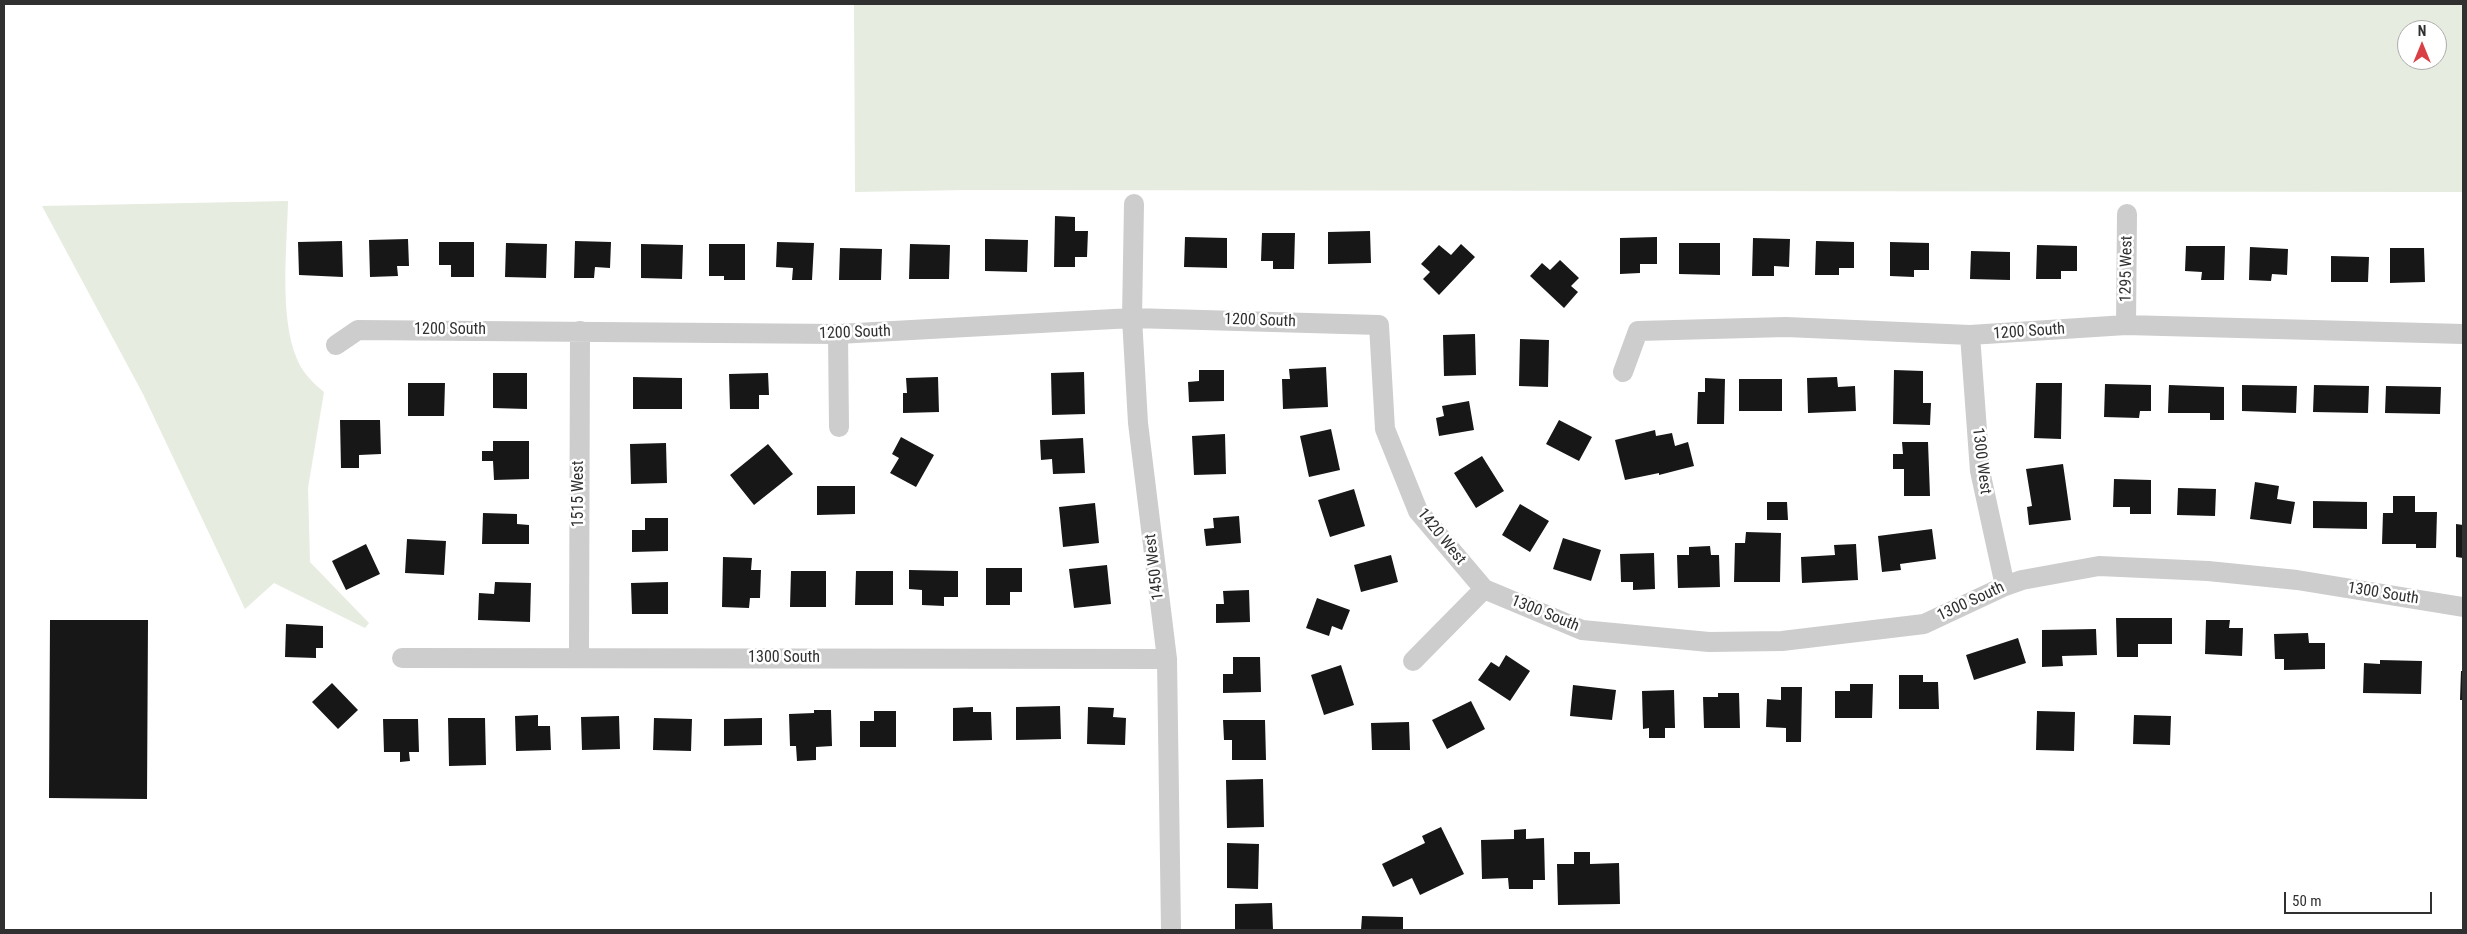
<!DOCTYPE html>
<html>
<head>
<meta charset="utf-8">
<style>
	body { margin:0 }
	#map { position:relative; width:2467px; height:934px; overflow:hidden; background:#fff; font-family:"Roboto Condensed",sans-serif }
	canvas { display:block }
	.frame { position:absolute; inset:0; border:5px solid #303030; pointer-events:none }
	.north { position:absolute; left:2397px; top:20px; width:50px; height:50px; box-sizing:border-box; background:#fff; border:1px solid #acacac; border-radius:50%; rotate:0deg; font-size:14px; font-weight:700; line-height:20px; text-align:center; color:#303030 }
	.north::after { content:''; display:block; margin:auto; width:18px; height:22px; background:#d94046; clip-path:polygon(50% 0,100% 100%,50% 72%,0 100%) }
	.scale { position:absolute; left:2284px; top:892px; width:148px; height:22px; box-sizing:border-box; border:2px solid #303030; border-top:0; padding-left:6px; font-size:15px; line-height:18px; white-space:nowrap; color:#303030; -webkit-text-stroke:4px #fff; paint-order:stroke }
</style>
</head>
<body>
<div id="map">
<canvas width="2467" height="934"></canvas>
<div class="frame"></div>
<div class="north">N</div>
<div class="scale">50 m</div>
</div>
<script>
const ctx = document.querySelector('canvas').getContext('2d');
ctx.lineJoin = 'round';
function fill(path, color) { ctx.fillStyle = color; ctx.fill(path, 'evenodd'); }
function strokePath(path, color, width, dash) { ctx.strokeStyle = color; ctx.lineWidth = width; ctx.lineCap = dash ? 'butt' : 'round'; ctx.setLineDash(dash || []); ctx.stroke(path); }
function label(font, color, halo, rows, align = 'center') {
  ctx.font = font + ' "Roboto Condensed",sans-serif'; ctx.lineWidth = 5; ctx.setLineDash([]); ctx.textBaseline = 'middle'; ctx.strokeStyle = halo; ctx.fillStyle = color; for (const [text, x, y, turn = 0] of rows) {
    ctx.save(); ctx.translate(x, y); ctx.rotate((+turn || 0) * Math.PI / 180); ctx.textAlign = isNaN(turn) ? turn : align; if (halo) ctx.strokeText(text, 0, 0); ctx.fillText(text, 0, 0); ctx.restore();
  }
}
fill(new Path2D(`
	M854 4H2463V192L965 190 855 192ZM2407 30H2437V60H2407Z
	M288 201C287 247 279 317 297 359 302 372 313 383 324 392L308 488 310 562 369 623 365 628 274 583 245 609 143 394 42 206Z`), '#e6ecdf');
fill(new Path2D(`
	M1055 216 1075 217V231H1088L1087 257H1075V267H1054Z
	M1370 231 1371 263 1328 264V232Z
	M1262 233H1295L1294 269H1273V261H1261Z
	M1185 237 1227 238V268L1184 267Z
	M1657 237V264H1640V273L1620 274V238Z
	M1753 238 1790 239 1789 267 1774 266V276H1752Z
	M408 239 409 266H397L398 276 370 277 369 240Z
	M985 239 1028 240 1027 272 985 271Z
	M342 241 343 277 299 275 298 242Z
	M575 241 611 242 610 268 595 267 594 278H574Z
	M1816 241 1854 242V268H1839V275H1815Z
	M439 242H474V277H451V265H439Z
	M777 242 814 243 812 280H792L793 268 776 267Z
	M1890 242 1929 243V270H1914V277L1890 276Z
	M506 243 547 244 546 278 505 277Z
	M1679 243H1720V275L1679 274Z
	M641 244 683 245 682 279 641 278Z
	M709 244H745V280H724V276H709Z
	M910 244 950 245 949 279H909Z
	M1461 244 1475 257 1439 295 1423 279 1430 272 1421 264 1439 245 1451 255Z
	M2037 245 2077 246V271H2061V279H2036Z
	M2186 246H2225L2224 280H2201L2202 272 2185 271Z
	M2250 247 2288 249 2287 275 2272 274 2271 281 2249 280Z
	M840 248 882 249 881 280H839Z
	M2390 248H2424L2425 282 2390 283Z
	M1971 251 2010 252V280L1970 279Z
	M2331 256 2369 257 2368 282H2331Z
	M1560 260 1579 278 1571 286 1578 292 1564 308 1530 276 1542 263 1550 270Z
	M1475 334 1476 375 1444 376 1443 335Z
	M1520 339 1549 340 1548 387 1519 386Z
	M1326 367 1328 407 1283 409 1282 379H1290L1289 369Z
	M1199 370H1224V401L1189 402 1188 382 1199 381Z
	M1894 370 1923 371V403H1931L1930 425 1893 424Z
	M1084 372 1085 414 1052 415 1051 373Z
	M493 373H527V409L493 408Z
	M768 373 769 395H759V409H730L729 374Z
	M633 377 682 378V409H633Z
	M938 377 939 412 903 413V393H907L906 378Z
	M1837 377 1838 387 1855 386 1856 411 1808 413 1807 378Z
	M1705 378 1725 379 1724 424H1697L1698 392H1705Z
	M1739 379H1782V411H1739Z
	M408 383H445L444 416H408Z
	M2036 383H2062L2061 439 2034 438Z
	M2105 384 2151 385V411H2140L2139 418 2104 417Z
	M2169 385 2224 387V420H2210V413H2168Z
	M2242 385 2297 386 2296 413 2242 411Z
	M2314 385 2369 386 2368 413 2313 412Z
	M2386 386 2441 387 2440 414 2385 413Z
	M1469 401 1474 430 1439 436 1436 418 1444 416 1442 406Z
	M340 420H380L381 454 359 455V468H341Z
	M1559 420 1592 437 1579 461 1546 444Z
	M1331 429 1340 470 1309 477 1300 436Z
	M1655 430 1656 436 1672 433 1675 446 1688 442 1694 466 1659 475V473L1625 480 1615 440Z
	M1225 434 1226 474 1194 475 1192 436Z
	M901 437 934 455 916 487 890 473 899 458 892 454Z
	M1083 438 1085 473 1053 474 1052 459 1041 460 1040 440Z
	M493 441H529V479L494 480 493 461H482V451H493Z
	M1902 442H1928L1930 496H1904V469H1893V454H1903Z
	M666 443 667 483 631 484 630 444Z
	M768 444 793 474 754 505 730 475Z
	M1482 456 1504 491 1476 508 1454 473Z
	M2063 464 2071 520 2029 525 2027 507 2032 506 2026 469Z
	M2114 479 2151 480V514H2130V507H2113Z
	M2255 482 2279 486 2277 499 2295 502 2291 524 2250 519Z
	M817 486H855V514L817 515Z
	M2178 488 2216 489 2215 516 2177 515Z
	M1354 489 1365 526 1330 537 1318 500Z
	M2393 496H2415V512H2437L2436 548H2416V544H2382L2383 513H2393Z
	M2313 501 2367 502V529L2313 528Z
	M1767 502H1787L1788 520H1767Z
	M1095 503 1099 543 1063 547 1059 507Z
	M1520 504 1549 521 1530 552 1502 535Z
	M483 513 517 514V524L529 525V544H482Z
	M1239 516 1241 543 1206 546 1204 529 1214 528 1213 518Z
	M645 518H668V551L632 552V530H645Z
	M2456 524 2463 525V558L2456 557Z
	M1932 529 1936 559 1900 564 1901 570 1882 572 1878 536Z
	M1746 532 1781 533 1780 582H1734L1735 543H1745Z
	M1563 538 1601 550 1591 581 1553 569Z
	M407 539 446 541 444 575 405 573Z
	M366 544 380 574 346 590 332 561Z
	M1856 544 1858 580 1802 583 1801 557 1835 555 1834 545Z
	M1710 546 1711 555H1719L1720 587 1678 588 1677 555H1689V547Z
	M1654 553 1655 589 1633 590V582H1621L1620 554Z
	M1391 555 1398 582 1361 592 1354 565Z
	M723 557 752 558 751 570H761L760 598H750L749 608 722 607Z
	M1107 565 1111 604 1074 608 1069 569Z
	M986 568H1022V592H1010V605H986Z
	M909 570 958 571V597H944V606L922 605V590L909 589Z
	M791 571H826V607H790Z
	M856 571H893V605H855Z
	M495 582 531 583 530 622 478 620 479 593 494 594Z
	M668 582V614H632L631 583Z
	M1249 590 1250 622 1216 623V604H1224L1223 591Z
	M1317 598 1350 610 1342 630 1332 626 1329 636 1306 628Z
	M2116 618H2172V644H2138V657H2117Z
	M50 620H148L147 799 49 798Z
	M2206 620H2230L2229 628H2243L2242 656 2205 654Z
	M286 624 323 626V648H316V658L285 657Z
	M2096 629 2097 655 2062 656 2063 666 2042 667V630Z
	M2308 633 2309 643H2325V669L2284 670V659H2275L2274 634Z
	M2018 638 2026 663 1974 680 1966 655Z
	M1506 655 1530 671 1510 701 1478 680 1491 662 1499 667Z
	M1233 657H1260L1261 692 1223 693V674H1233Z
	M2380 660 2422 661 2421 694 2363 693 2364 663 2380 664Z
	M1341 665 1354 705 1324 715 1311 675Z
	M2461 671H2463V700H2460Z
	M1899 675H1923V682H1938L1939 709H1899Z
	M332 683 358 710 338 729 312 702Z
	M1850 684H1873L1872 718H1835V691H1850Z
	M1573 685 1616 690 1612 720 1570 716Z
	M1781 687H1802L1801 742H1786V728L1766 727 1767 699 1781 700Z
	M1674 690 1675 728H1665V738H1649V728L1643 729 1642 691Z
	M1718 693H1739L1740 728H1704L1703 697H1718Z
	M1471 701 1485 729 1447 749 1432 720Z
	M1060 706 1061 739 1016 740V707Z
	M973 707V712H991L992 740 953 741V708Z
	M1088 707 1114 708 1113 717 1126 718 1125 745 1087 744Z
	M814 710H831L832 746 816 747V760L797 761 796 746H790L789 714 814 713Z
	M874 711H896V747H860V721H874Z
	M2037 711 2075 712 2074 751 2036 750Z
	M538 715V726H550L551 750 516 751 515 716Z
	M2134 715 2171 716 2170 745 2133 744Z
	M619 716 620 749 582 750 581 717Z
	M448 718H485L486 765 449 766Z
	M654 718 692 719 691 751 653 750Z
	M762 718V745L724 746V719Z
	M383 719H418L419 752H409L410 761 400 762V752H384Z
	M1223 720H1265L1266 760H1232V740H1224Z
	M1409 722 1410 750H1372L1371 723Z
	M1263 779 1264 827 1227 828 1226 780Z
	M1441 827 1464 874 1420 895 1412 878 1393 887 1382 864 1425 843 1422 836Z
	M1526 829V839L1544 838 1545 880H1533V889H1509L1508 878 1482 879 1481 840 1514 839V830Z
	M1227 843 1259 844 1258 889 1227 888Z
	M1574 852H1590V864L1619 863 1620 904 1558 905 1557 864H1574Z
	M1272 903 1273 930H1235V904Z
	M1362 916 1403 917V930H1361Z`), '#171717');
strokePath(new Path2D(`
	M1134 204 1132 318 1138 423 1167 659 1171 930
	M2126 325 2127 214
	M838 334 839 427
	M1970 335 1980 471 2005 586
	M336 345 358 330 838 334 1132 318 1379 325 1385 429 1418 511 1484 589 1582 630 1709 642 1782 641 1924 624 2005 586 2022 580 2099 566 2208 571 2297 580 2463 607
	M1623 372 1638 331 1786 327 1970 335 2126 325 2463 334
	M579 657 580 331
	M402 658 1167 659
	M1413 661 1484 589`), '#cdcdcd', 20);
label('16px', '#303030', '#fff', [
	["1295 West",2127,269,-89],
	["1200 South",1260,321,2],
	["1200 South",450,330],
	["1200 South",2029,332,-4],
	["1200 South",855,333,-2],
	["1300 West",1981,461,83],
	["1515 West",579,494,-90],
	["1420 West",1441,537,51],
	["1450 West",1155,567,-97],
	["1300 South",2383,594,9],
	["1300 South",1971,602,-25],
	["1300 South",1545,614,22],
	["1300 South",784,658]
]);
</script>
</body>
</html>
